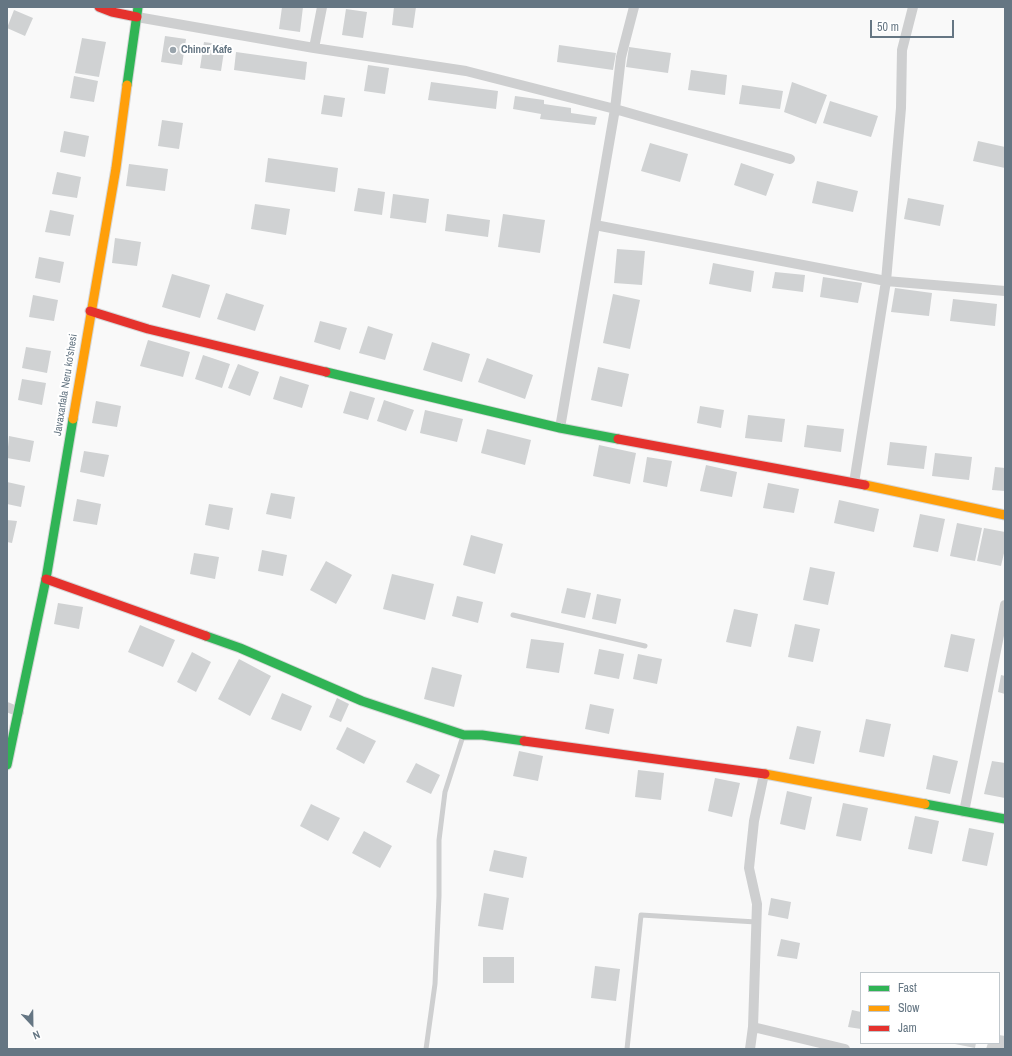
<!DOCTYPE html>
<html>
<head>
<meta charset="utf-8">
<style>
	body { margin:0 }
	#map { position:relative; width:1012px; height:1056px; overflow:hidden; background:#f9f9f9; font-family:"Archivo Narrow",sans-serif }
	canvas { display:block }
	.frame { position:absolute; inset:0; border:8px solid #657683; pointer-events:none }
	.legend { position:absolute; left:860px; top:972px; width:140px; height:72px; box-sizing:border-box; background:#fff; border:1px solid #c1c8cd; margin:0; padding:5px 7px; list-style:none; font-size:12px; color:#657683 }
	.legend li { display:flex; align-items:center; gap:8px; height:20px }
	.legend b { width:20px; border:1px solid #c1c8cd }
	.north { position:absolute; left:12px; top:1004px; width:40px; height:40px; -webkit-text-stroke:3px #fff; paint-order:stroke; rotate:158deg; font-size:11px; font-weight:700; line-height:16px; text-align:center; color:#657683 }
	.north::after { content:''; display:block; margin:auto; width:14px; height:18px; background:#657683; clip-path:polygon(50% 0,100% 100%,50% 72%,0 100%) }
	.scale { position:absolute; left:870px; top:20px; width:84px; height:18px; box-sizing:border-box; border:2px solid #657683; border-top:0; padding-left:5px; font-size:12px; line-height:14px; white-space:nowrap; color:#657683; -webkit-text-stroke:3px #fff; paint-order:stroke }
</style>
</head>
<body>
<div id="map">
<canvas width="1012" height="1056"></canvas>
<div class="frame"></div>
<ul class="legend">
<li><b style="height:5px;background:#30b455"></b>Fast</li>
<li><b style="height:5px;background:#ff9f0a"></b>Slow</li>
<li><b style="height:5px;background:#e5322d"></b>Jam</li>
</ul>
<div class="north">N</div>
<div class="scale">50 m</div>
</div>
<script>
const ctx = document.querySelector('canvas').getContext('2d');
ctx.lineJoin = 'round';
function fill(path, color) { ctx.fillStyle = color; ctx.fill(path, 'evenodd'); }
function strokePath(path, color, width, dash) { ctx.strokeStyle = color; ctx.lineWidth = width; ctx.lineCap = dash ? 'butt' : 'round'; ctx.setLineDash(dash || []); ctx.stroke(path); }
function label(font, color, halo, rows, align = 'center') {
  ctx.font = font + ' "Archivo Narrow",sans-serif'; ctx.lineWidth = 4; ctx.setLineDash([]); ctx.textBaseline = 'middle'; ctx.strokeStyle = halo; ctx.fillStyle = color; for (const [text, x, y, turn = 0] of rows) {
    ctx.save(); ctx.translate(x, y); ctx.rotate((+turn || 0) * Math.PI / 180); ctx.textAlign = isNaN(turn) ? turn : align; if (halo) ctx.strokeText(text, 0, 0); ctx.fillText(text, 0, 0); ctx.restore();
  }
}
fill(new Path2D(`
	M282 7H303L300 32 279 29Z
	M394 7H416L413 28 392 25Z
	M346 9 367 12 363 38 342 35Z
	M14 10 33 18 25 36 7 28Z
	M165 36 186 39 182 65 161 62Z
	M82 38 106 42 99 77 75 73Z
	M204 42 225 45 221 71 200 68Z
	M559 45 616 53 613 70 557 62Z
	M629 47 671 53 668 73 626 67Z
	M236 52 307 62 305 80 234 70Z
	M368 65 389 68 385 94 364 91Z
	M691 70 727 75 725 95 688 90Z
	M74 76 98 81 94 102 70 98Z
	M431 82 498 91 496 109 428 100Z
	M792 82 827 95 816 124 784 112Z
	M742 85 783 91 780 109 739 104Z
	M324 95 345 98 342 117 321 114Z
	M515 96 544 100V104L571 108V113L597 117 595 125 540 119 541 114 513 109Z
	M830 101 878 116 871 137 823 123Z
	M162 120 183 123 179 149 158 146Z
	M64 131 89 136 85 157 60 152Z
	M978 141 1005 147V168L973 161Z
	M650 143 688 154 680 182 641 171Z
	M268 158 338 168 335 192 265 182Z
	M741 163 774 174 766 196 734 185Z
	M129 164 168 169 165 191 126 186Z
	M57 172 81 177 77 198 52 194Z
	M817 181 858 191 853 212 812 203Z
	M358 188 385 192 382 215 354 211Z
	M393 194 429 199 426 223 390 218Z
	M908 198 944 205 940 226 904 219Z
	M255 204 290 209 286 235 251 229Z
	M50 210 74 215 70 236 45 232Z
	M447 214 490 220 488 237 445 231Z
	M503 214 545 220 540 253 498 247Z
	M115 238 141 242 137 266 112 263Z
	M617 249 645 251 642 285 614 283Z
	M39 257 64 262 60 283 35 278Z
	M713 263 754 271 751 292 709 284Z
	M775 272 805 275 803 292 772 288Z
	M172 274 210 285 200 318 162 307Z
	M823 277 862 283 858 303 820 297Z
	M895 288 932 293 929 316 891 312Z
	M226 293 264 305 255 331 217 319Z
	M613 294 640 300 630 349 603 343Z
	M33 295 58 300 54 321 29 317Z
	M953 299 997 304 995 326 950 321Z
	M320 321 347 328 340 350 314 342Z
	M368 326 393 334 385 360 359 353Z
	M148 340 190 352 183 377 140 366Z
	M432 342 470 354 462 382 423 370Z
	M26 347 51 351 47 373 22 368Z
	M203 355 230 364 222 388 195 379Z
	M487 358 533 375 525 399 478 382Z
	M238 364 259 372 250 396 228 388Z
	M598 367 629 374 622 407 591 400Z
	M280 376 309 385 302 408 273 399Z
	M22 379 46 383 42 405 18 400Z
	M350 391 375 398 368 420 343 413Z
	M384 400 414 410 406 431 377 421Z
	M96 401 121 406 117 427 92 423Z
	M700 406 724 410 721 428 697 423Z
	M425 410 463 419 457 442 420 433Z
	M748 415 785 419 782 442 745 438Z
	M807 425 844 429 841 452 804 447Z
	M487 429 531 440 525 465 481 453Z
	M9 436 34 441 30 462 7 458Z
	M890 442 927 446 924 469 887 465Z
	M599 445 636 453 630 484 593 476Z
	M84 451 109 455 104 477 80 472Z
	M935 453 972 457 969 480 932 476Z
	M647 457 672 461 667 487 643 482Z
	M706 465 737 472 732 497 700 491Z
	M995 467 1005 468V491L992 490Z
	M7 482 25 486 21 507 7 504Z
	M768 483 799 489 794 513 763 508Z
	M271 493 295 497 291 519 266 514Z
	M77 499 101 504 97 525 73 521Z
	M839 500 879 509 874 532 834 523Z
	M209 504 233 508 229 530 205 525Z
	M920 514 945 519 938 552 913 547Z
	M7 520 17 521 12 543 7 542Z
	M957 523 982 528 975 561 950 556Z
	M984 528 1005 532V549L1001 566 977 561Z
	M471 535 503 544 495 574 463 565Z
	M262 550 287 555 283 576 258 571Z
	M194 553 219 557 215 579 190 574Z
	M326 561 352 575 336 604 310 590Z
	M810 567 835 572 828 605 803 600Z
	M392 574 434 584 425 620 383 609Z
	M567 588 591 593 585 618 561 613Z
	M597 594 621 599 616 624 592 619Z
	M457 596 483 602 478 623 452 616Z
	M58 603 83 607 79 629 54 624Z
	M734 609 758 614 751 647 726 642Z
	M795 624 820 629 813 662 788 657Z
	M140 625 175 640 163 667 128 652Z
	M951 634 975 639 968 672 944 667Z
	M531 639 564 643 559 673 526 668Z
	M599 649 624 654 619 679 594 674Z
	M192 652 211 662 196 692 177 682Z
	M638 654 662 659 657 684 633 679Z
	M239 659 271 676 250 716 218 699Z
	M432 667 462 675 454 707 424 699Z
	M1001 675 1005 676V694L998 692Z
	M282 693 312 706 301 731 271 719Z
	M337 698 349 704 341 722 329 717Z
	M590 704 614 709 609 734 585 729Z
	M866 719 891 724 884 757 859 752Z
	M797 726 821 731 814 764 789 759Z
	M347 727 376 741 364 764 336 749Z
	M519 751 543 756 538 781 513 776Z
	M933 755 958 761 950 794 926 789Z
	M992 761 1005 763V798L984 794Z
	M416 763 440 775 431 794 406 782Z
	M638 770 664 773 661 800 635 797Z
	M715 778 740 783 732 817 708 811Z
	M787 791 812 797 805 830 780 824Z
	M843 803 868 808 861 841 836 836Z
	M311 804 340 818 328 841 300 826Z
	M915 816 939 821 932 854 908 849Z
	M969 828 994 833 987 866 962 861Z
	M364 831 392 846 380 868 352 853Z
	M494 850 527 857 523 878 489 871Z
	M484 893 509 898 503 930 478 926Z
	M771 898 791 902 788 919 768 915Z
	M781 939 800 943 797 959 777 956Z
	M483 957H514V983H483Z
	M595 966 620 969 616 1001 591 998Z
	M852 1010 861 1012V1029L848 1027Z
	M999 1035 1005 1036V1049H986L988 1043H999Z
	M955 1043H976L975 1048 955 1044Z`), '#d0d2d3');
const fast = new Path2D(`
	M127 85 138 7
	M326 372 560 428 618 439
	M206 636 240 648 362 701 464 735H482L524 741
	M7 765 46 579 73 419
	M925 804 1005 819`);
const slow = new Path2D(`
	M73 419 116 168 127 85
	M865 485 1005 515
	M765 774 925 804`);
const jam = new Path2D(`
	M99 7 112 12 137 17
	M90 311 148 329 326 372
	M618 439 865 485
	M46 579 206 636
	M524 741 765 774`);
strokePath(fast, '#d5d6d7', 11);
strokePath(slow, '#d5d6d7', 11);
strokePath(jam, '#d5d6d7', 11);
strokePath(new Path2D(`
	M513 615 645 646
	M426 1049 435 984 439 896V840L445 792 463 736
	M627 1049 641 915 756 922`), '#cecfd0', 5);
strokePath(new Path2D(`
	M137 17 314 48 466 71 615 109 790 159
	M314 48 322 7
	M595 225 886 281 1005 291
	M560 428 615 109 621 57 634 7
	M854 483 886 281 901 108 902 50 913 7
	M7 707 19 712
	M964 812 1005 605
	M753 1027 845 1049
	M750 1049 753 1027 757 904 749 868 754 821 764 774`), '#cecfd0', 10);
strokePath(fast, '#30b455', 9);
strokePath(slow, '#ff9f0a', 9);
strokePath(jam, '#e5322d', 9);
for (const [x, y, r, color] of [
	[173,50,4,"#99a4ac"]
]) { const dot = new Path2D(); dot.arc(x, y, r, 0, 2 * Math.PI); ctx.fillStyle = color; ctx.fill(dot); strokePath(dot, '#fff', 1.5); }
label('bold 11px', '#657683', '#fff', [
	["Chinor Kafe",181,50]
], 'left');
label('11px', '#657683', '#fff', [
	["Javaxarlala Neru ko'shesi",66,385,-81]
]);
</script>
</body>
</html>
